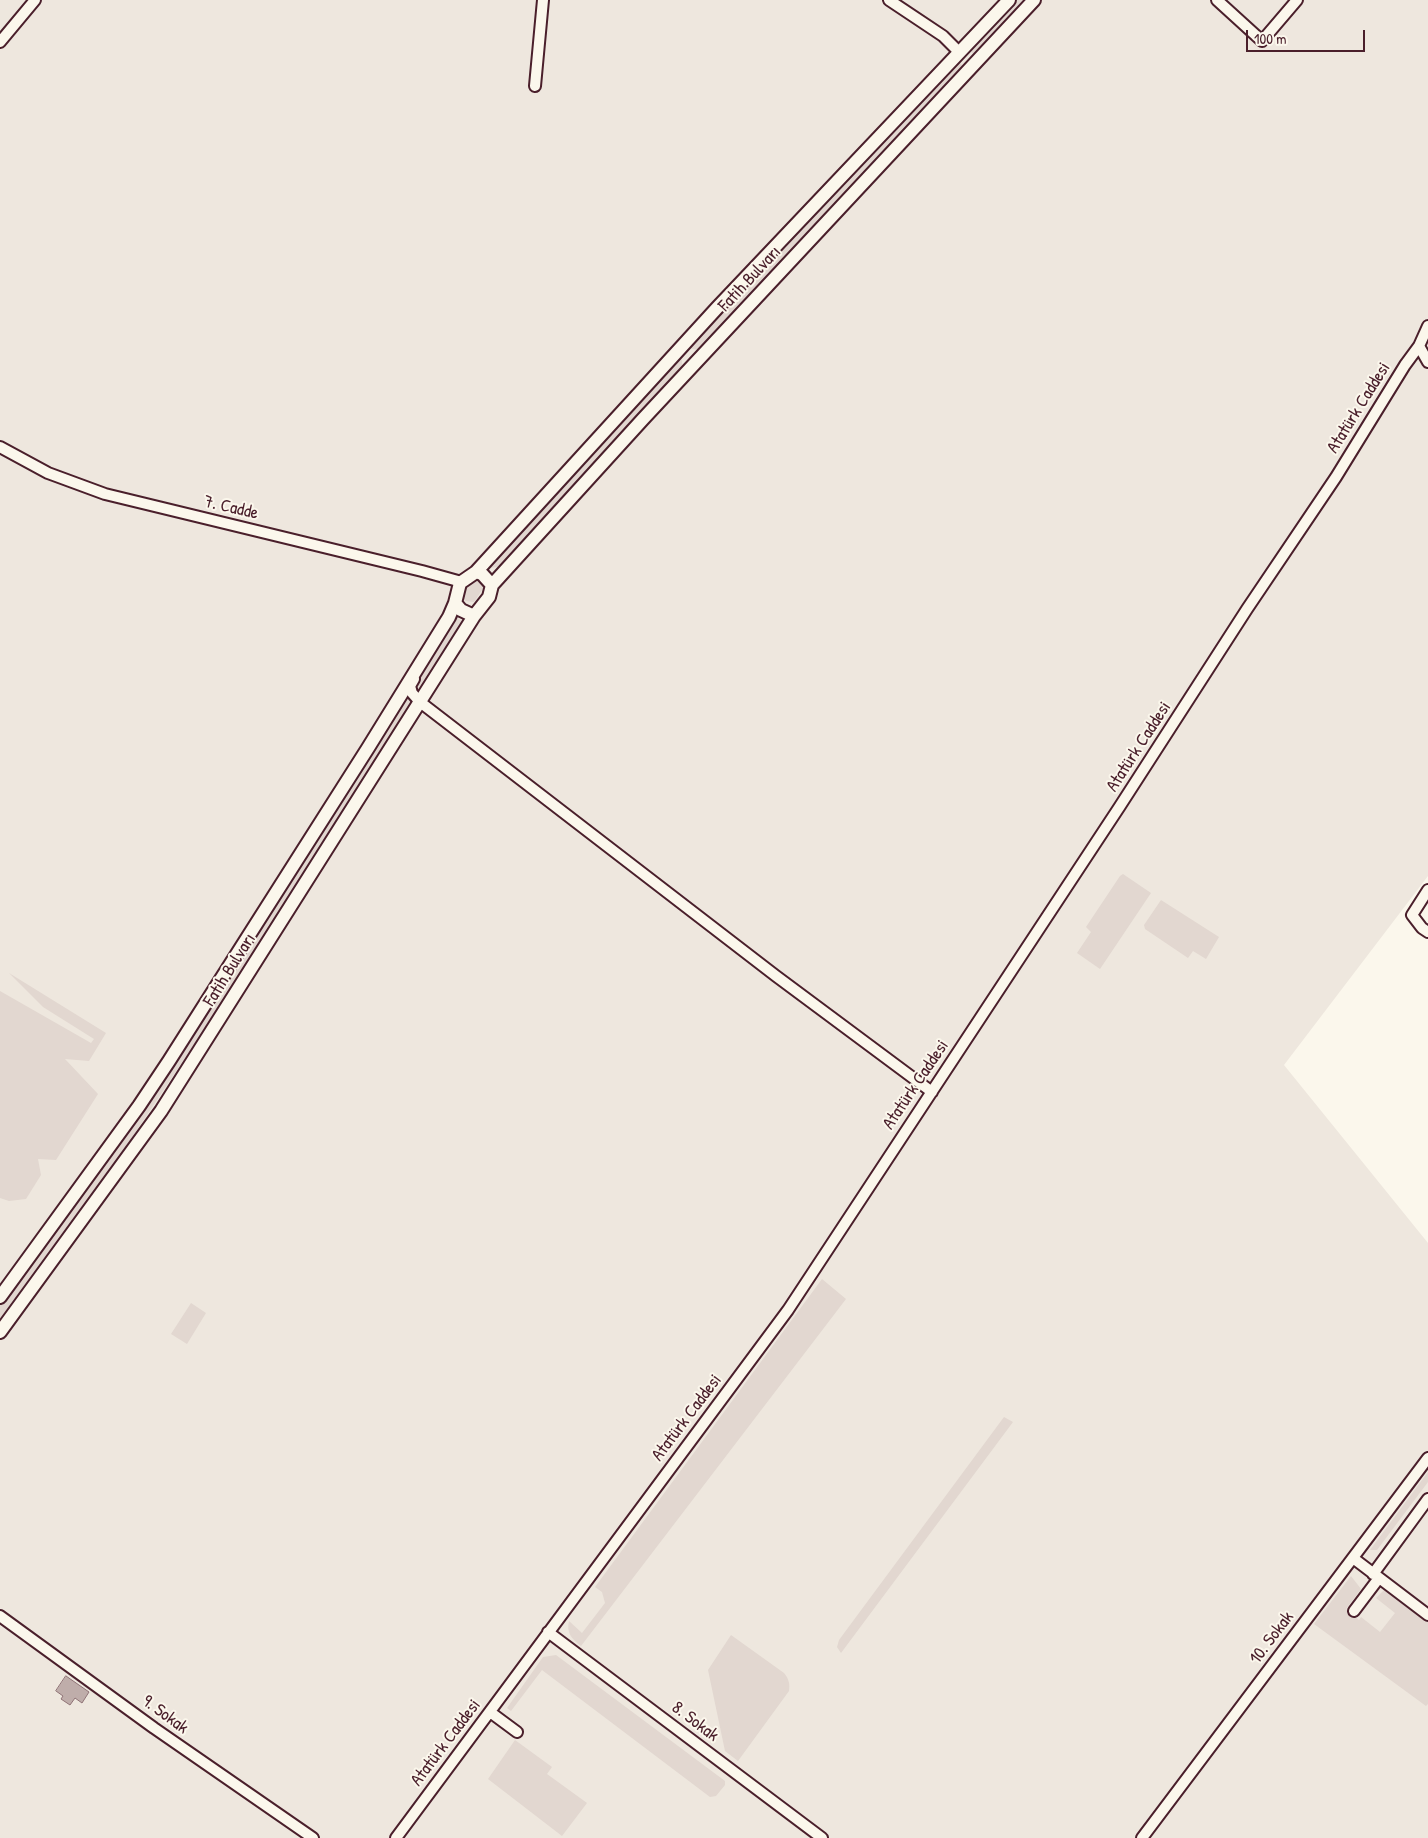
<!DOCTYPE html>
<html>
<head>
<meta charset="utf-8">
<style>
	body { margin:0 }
	#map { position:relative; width:1428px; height:1838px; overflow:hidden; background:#fbf7ec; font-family:"Patrick Hand",sans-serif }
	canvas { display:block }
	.scale { position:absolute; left:1246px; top:30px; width:119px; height:22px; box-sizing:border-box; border:2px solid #4a1f2b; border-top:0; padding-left:6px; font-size:15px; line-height:18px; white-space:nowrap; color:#4a1f2b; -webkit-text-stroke:4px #fbf7ec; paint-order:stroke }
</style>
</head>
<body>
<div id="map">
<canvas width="1428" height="1838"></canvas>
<div class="scale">100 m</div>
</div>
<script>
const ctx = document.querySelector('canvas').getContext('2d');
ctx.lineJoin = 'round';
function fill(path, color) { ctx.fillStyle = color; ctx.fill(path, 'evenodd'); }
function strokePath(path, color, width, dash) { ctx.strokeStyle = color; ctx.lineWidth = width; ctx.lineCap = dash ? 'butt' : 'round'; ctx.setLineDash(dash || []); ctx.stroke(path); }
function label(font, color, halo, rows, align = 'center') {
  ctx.font = font + ' "Patrick Hand",sans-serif'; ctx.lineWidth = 4; ctx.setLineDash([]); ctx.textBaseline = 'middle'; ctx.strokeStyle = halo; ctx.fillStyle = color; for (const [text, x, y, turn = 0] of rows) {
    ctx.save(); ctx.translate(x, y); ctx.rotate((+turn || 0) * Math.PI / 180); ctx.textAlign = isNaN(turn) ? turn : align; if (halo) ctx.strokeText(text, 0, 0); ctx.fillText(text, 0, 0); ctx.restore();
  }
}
fill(new Path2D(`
	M0 0H1428V876L1284 1065 1428 1243V1838H0Z`), '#eee7de');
fill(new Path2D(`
	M1015 0H1028L977 55 972 53 969 48Z
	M958 61 964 67 699 350 692 349 689 344Z
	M677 357 682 360V368L498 567 490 568 487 564Z
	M476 577 483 581 484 587 474 602 465 601 461 593 469 580Z
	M453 615 462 621 416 692 414 681Z
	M407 692 409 699 413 704C279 913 147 1125 0 1325V1303L55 1230Z
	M1123 874 1151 893 1100 969 1077 953 1091 932 1086 927 1120 876Z
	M1161 900 1219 937 1206 959 1193 951 1188 958 1145 929 1144 925Z
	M9 973 106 1033 89 1061 65 1059 98 1094 56 1160 38 1159 41 1175 26 1199 9 1201 0 1198V991L91 1043 94 1039 43 1007Z
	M822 1279 846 1299 581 1646C572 1639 566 1633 569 1621L582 1633 605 1603 602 1592 595 1587Z
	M191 1303 206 1313 187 1344 171 1334Z
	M1004 1417 1013 1422 841 1653 837 1647 839 1640Z
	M1428 1472V1482L1377 1550H1370Z
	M1351 1576 1361 1589 1346 1609 1359 1620 1361 1617 1380 1632 1395 1613 1376 1598 1384 1590 1428 1622V1704L1426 1706 1314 1624Z
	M731 1635 784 1673C789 1679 790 1684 789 1691L738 1761 725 1751 708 1670Z
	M556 1655 725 1781V1785L716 1796 710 1797 542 1670 511 1711 507 1708 543 1657Z
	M515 1740 552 1767 547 1774 587 1803 562 1836 488 1779Z`), '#e2d7d0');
const water = new Path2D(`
	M66 1676 89 1692 82 1703 75 1698 70 1705 61 1699 63 1696 56 1691Z`);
fill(water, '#bfadaa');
strokePath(water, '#907477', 1);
const minor = new Path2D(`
	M889 0 943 36 959 52
	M1217 0 1262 41 1297 0
	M0 42 35 0
	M535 86 543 0
	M1419 346 1428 362
	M0 447 48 473 105 494 422 571 458 581 460 583
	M414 679 410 686 412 693 420 702 776 976 932 1092
	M1428 890 1412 915 1422 928 1428 932
	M1353 1558 1428 1615
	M1373 1574 1428 1499
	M1354 1611 1379 1578
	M0 1616 154 1728 313 1838
	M548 1632 822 1838
	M490 1712 517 1732
	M396 1838 788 1310 1120 806 1247 609 1336 477 1405 365 1419 346 1428 326
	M1142 1838 1428 1458`);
const major = new Path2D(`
	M476 572 717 308 1009 0
	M476 572 482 574 492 585 489 597 474 616 461 610 455 603 460 583Z
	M492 585 643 419 1034 0
	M0 1297 139 1106 169 1061 368 748 449 617 455 603
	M0 1332 161 1111 474 616`);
strokePath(minor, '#4a1f2b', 14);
strokePath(major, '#4a1f2b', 16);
strokePath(minor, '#fbf7ec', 10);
strokePath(major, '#fbf7ec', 12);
label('18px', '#4a1f2b', '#fbf7ec', [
	["Fatih Bulvarı",750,279,-47],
	["Atatürk Caddesi",1359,408,-58],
	["7. Cadde",231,508,13],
	["Atatürk Caddesi",1139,747,-57],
	["Fatih Bulvarı",230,970,-58],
	["Atatürk Caddesi",916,1085,-56],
	["Atatürk Caddesi",687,1418,-53],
	["10. Sokak",1272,1638,-53],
	["9. Sokak",165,1715,36],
	["8. Sokak",695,1722,37],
	["Atatürk Caddesi",446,1743,-53]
]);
</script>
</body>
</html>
